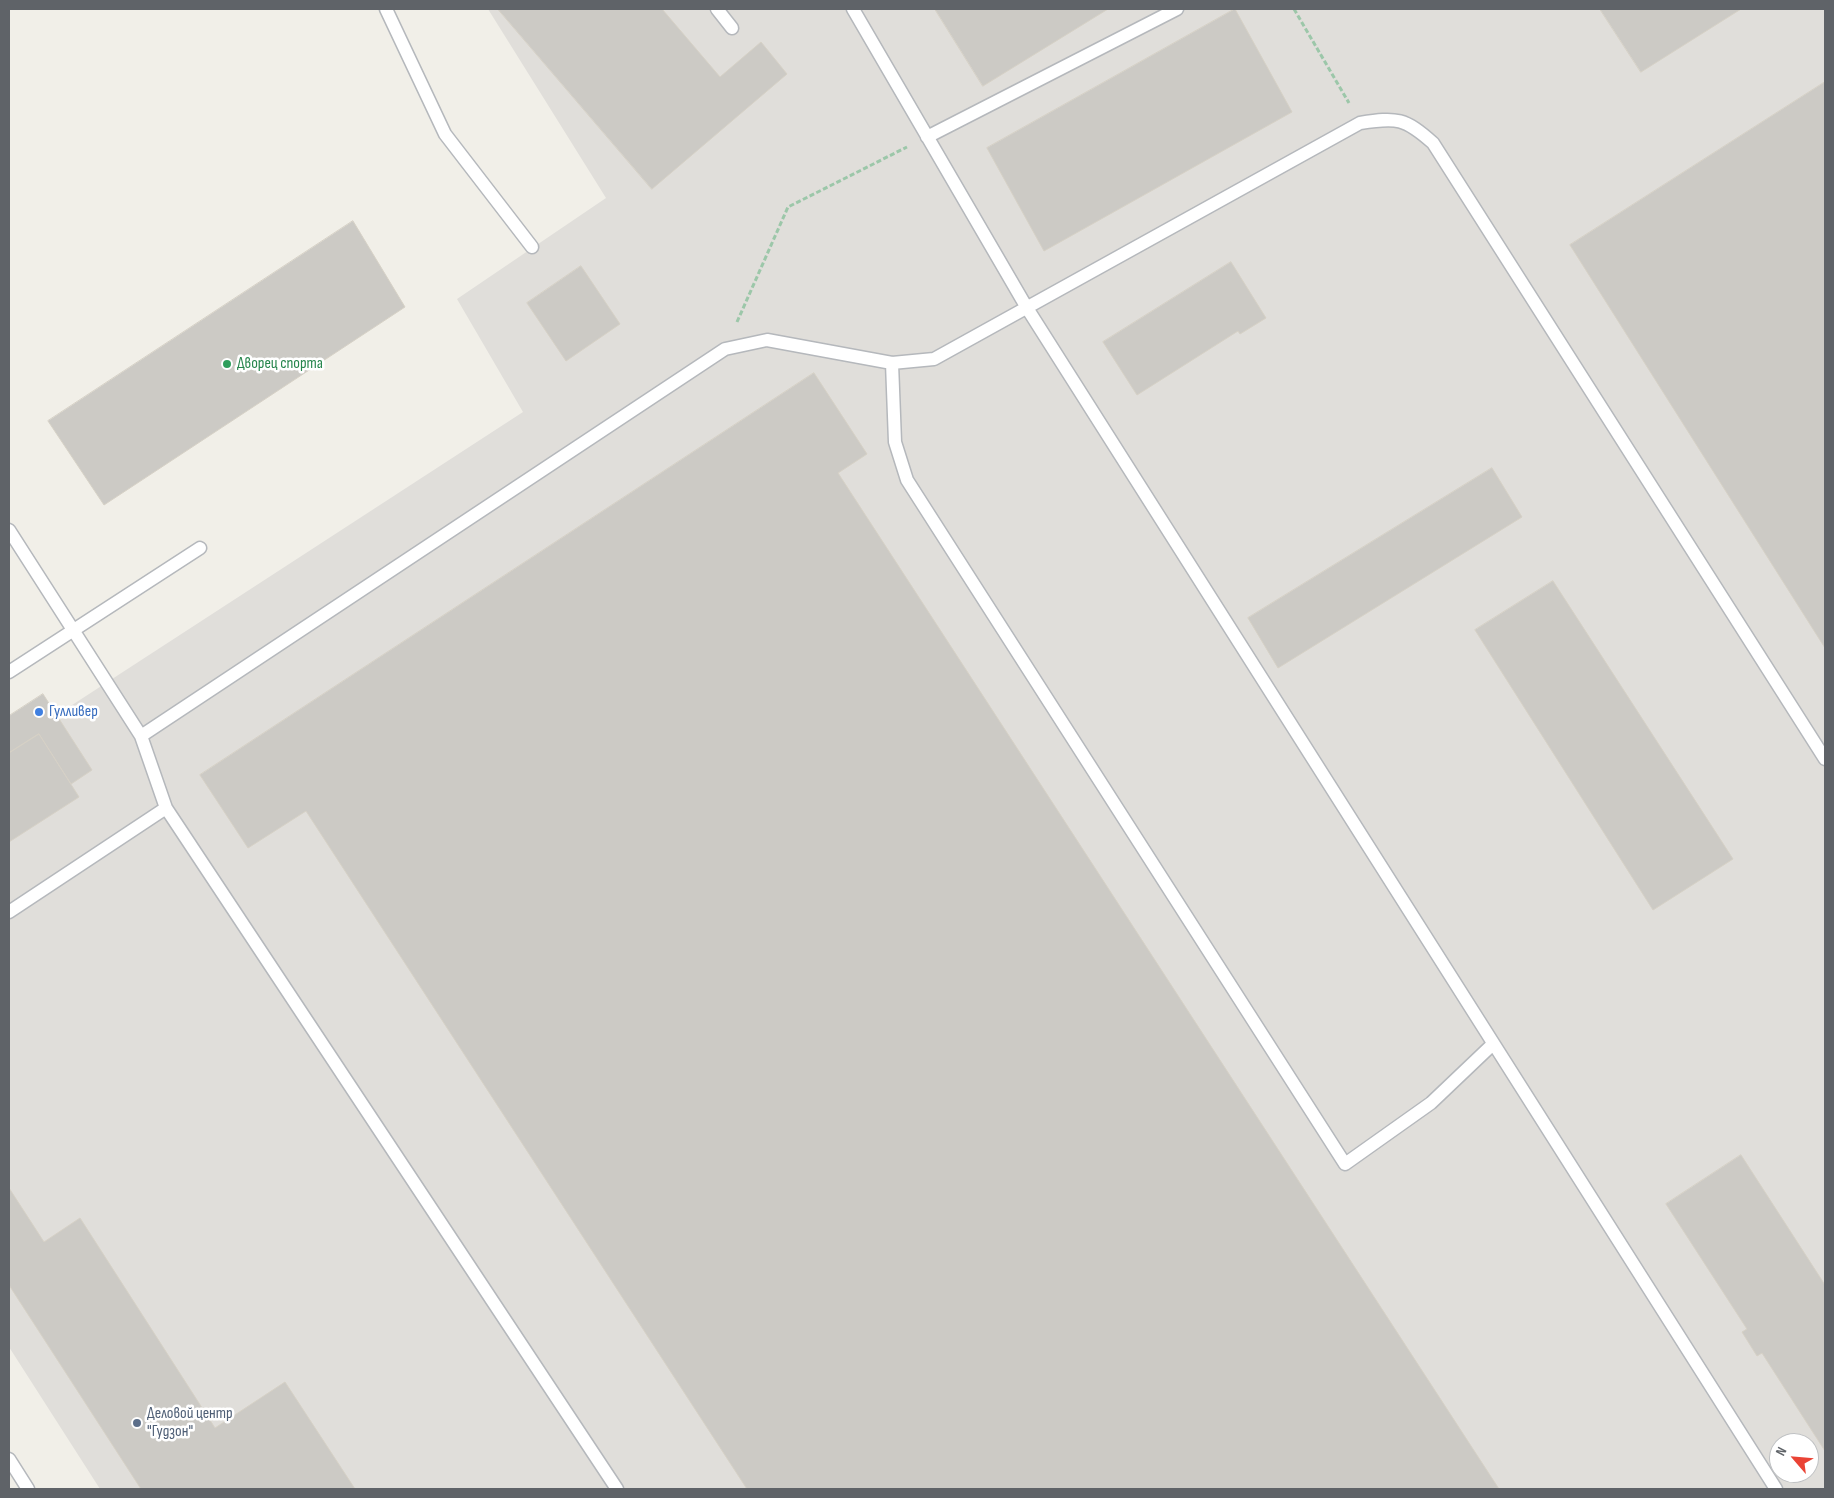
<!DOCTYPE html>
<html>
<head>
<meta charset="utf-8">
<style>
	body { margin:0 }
	#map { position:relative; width:1834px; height:1498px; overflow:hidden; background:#f1efe8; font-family:"Sofia Sans Condensed",sans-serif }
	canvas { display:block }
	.frame { position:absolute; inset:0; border:10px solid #5f6368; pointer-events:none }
	.north { position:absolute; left:1769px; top:1433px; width:50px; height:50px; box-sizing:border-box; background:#fff; border:1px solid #bfc1c3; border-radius:50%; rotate:297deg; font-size:14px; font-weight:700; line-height:20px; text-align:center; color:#5f6368 }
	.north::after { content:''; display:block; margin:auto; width:18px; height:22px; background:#ea4335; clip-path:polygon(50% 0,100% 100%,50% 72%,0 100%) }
</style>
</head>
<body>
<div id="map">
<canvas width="1834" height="1498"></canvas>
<div class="frame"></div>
<div class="north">N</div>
</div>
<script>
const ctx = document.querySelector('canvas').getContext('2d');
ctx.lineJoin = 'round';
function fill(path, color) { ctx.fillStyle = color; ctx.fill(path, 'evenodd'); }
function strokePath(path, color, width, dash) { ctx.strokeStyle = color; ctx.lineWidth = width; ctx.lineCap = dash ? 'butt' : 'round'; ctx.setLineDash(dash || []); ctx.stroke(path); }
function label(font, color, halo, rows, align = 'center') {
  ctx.font = font + ' "Sofia Sans Condensed",sans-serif'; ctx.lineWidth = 5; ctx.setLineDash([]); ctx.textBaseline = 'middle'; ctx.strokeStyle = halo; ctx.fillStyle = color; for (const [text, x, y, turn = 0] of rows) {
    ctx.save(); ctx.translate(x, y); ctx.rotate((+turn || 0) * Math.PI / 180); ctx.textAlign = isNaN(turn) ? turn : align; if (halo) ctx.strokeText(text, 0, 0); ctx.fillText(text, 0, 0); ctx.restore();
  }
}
fill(new Path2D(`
	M488 9H1825V1489H100L9 1347V746L523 412 457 299 606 198ZM1779 1443H1809V1473H1779Z`), '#e0deda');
const building = new Path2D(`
	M498 9H662L720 77 761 42 787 74 652 189Z
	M935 9H1108L983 86Z
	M1235 9 1292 112 1044 251 987 148Z
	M1600 9H1741L1641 72Z
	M1825 82V648L1570 245Z
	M353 221 405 307 104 505 48 421Z
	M1231 262 1266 318 1240 334 1238 331 1137 395 1103 342Z
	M581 266 620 324 566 361 527 303Z
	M814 373 867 454 838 473 1499 1489H747L306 811 248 848 200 775Z
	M1492 468 1522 517 1278 668 1248 618Z
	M1553 581 1733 859 1653 910 1475 630Z
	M43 694 92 770 71 784 39 734 9 753V716Z
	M39 734 79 797 9 842V753Z
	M1741 1155 1825 1285V1451L1762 1353 1757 1356 1742 1332 1747 1329 1666 1204Z
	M9 1188 44 1242 80 1218 215 1428 285 1382 355 1489H141L9 1285Z`);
fill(building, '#cccac5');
strokePath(building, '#d6d1c6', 1);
const lane = new Path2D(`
	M386 9 445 134 532 247
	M717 9 732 28
	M853 9 1027 308 1776 1489
	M927 137 1177 9
	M892 363 895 442 907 480 1345 1164 1431 1103 1493 1044
	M9 530 141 736 166 808 617 1489
	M9 672 200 548
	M141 736 725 349 767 340 892 363 934 359 1360 123C1397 117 1405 118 1433 143L1825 759
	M9 912 166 808
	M9 1459 28 1489`);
strokePath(lane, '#b5b8bc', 15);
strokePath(new Path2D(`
	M1294 9 1349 103
	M737 322 788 207 907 147`), '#9cc7a9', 3, [5, 2.5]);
strokePath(lane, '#fff', 12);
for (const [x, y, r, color] of [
	[227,364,5,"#2e9e5b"],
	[39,712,5,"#3f7fe0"],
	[137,1423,5,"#5c6f8a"]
]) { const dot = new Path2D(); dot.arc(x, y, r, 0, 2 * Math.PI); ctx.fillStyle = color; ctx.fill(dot); strokePath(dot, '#fff', 2); }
label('16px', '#27864d', '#fff', [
	["Дворец спорта",237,364]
], 'left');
label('16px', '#366cbe', '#fff', [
	["Гулливер",49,712]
], 'left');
label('16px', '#4e5e75', '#fff', [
	["Деловой центр",147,1414],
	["\"Гудзон\"",147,1432]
], 'left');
</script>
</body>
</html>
